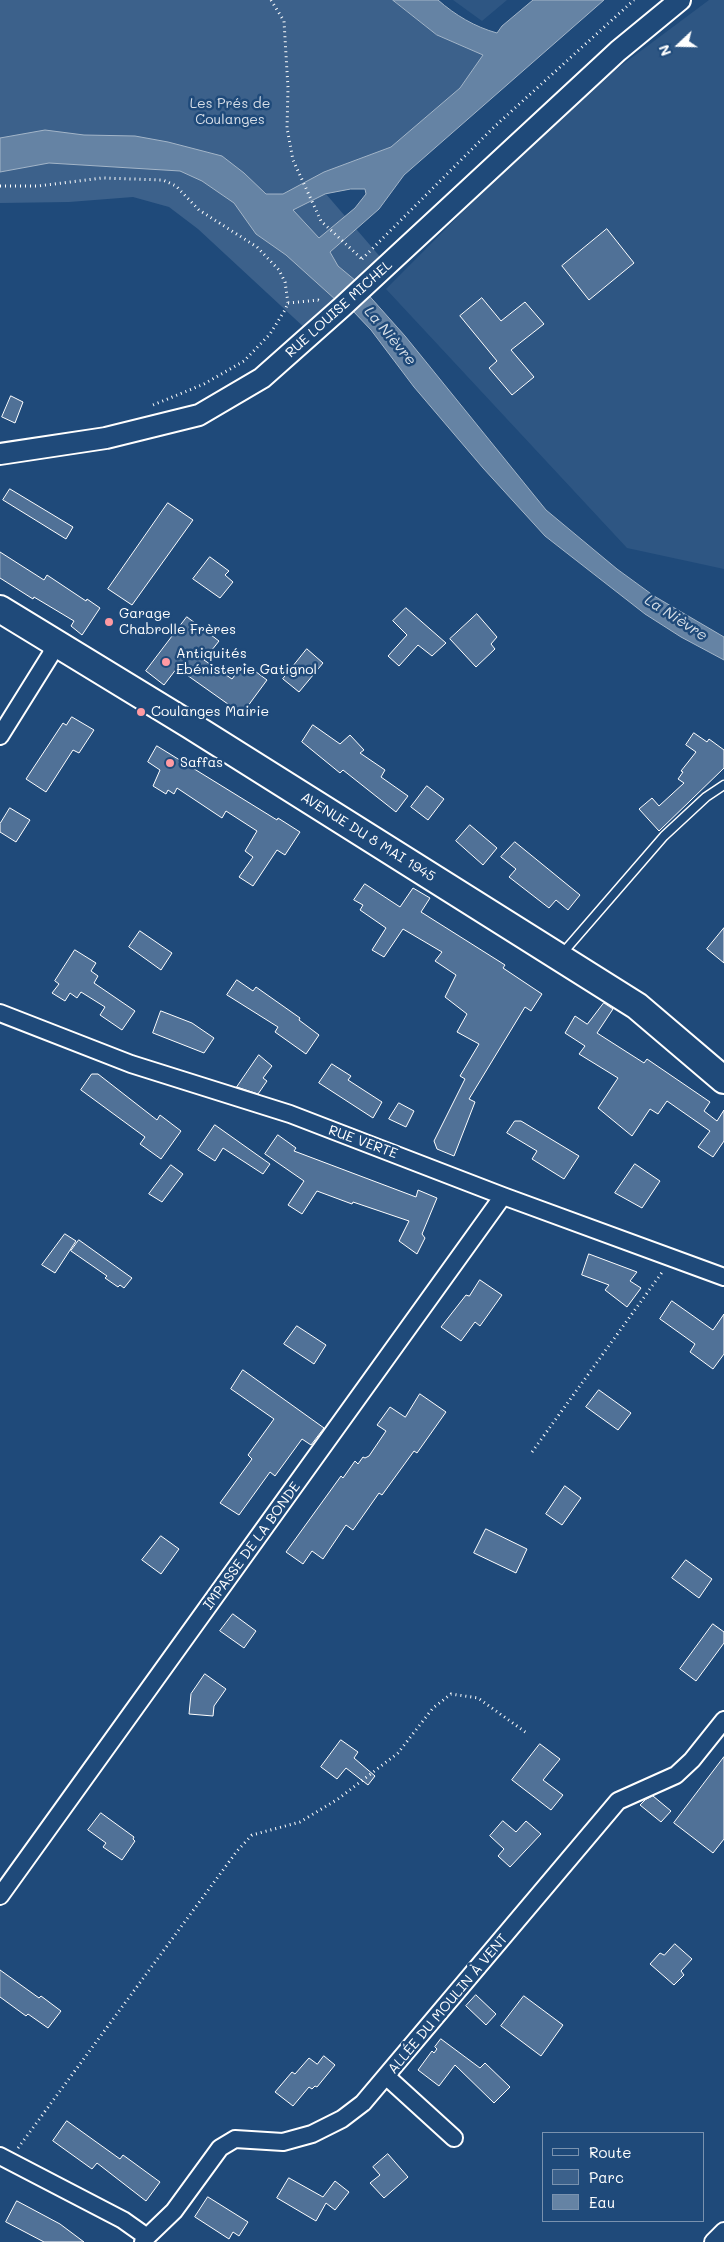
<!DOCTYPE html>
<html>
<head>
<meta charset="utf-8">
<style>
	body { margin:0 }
	#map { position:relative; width:724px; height:2242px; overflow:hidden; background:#1f4a7a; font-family:Mali,sans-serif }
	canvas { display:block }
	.legend { position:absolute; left:542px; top:2132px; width:162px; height:90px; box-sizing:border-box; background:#1f4a7a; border:1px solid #7992af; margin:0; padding:6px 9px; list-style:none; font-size:15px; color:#fff }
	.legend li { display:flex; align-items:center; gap:10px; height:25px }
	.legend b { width:25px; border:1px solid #7992af }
	.north { position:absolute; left:654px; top:20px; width:50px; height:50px; -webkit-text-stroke:4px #1f4a7a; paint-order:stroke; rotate:249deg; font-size:14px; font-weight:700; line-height:20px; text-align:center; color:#fff }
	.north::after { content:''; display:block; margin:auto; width:18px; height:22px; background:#fff; clip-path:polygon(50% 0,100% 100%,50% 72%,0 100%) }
</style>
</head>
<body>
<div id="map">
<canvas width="724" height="2242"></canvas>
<ul class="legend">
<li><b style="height:6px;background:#1f4a7a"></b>Route</li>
<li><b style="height:14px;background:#3c618b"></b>Parc</li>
<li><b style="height:14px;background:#6583a4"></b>Eau</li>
</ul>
<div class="north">N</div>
</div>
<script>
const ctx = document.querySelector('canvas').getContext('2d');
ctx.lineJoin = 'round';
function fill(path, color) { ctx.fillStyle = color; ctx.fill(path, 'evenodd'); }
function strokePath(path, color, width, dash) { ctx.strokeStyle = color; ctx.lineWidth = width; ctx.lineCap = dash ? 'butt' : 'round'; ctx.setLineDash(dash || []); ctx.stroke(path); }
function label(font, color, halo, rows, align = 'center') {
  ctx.font = font + ' Mali,sans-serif'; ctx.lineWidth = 5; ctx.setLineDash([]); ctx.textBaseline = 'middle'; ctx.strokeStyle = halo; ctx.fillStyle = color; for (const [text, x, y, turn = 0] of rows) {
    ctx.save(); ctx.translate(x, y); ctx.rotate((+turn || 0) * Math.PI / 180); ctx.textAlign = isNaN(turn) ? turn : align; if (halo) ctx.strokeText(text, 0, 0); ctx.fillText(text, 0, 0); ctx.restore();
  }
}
fill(new Path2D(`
	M453 0H507L482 21Z
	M709 0H724V569L627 548 386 289 571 103Z`), '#2e5683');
fill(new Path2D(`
	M0 0H393L437 35 483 55 460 88 391 147 324 172 326 194 382 259 307 330 198 229 169 207 133 197 69 202 0 203Z`), '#3c618b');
const water = new Path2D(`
	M393 0H438C455 15 475 27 497 33L502 26 533 0H604L404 175 379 209 330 252 338 266 356 281 405 336 546 510 617 569 654 596 724 637V660L681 637 645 614 545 536 483 468 414 387 371 330 353 311 337 301 286 255 256 234 234 203 202 181 180 171 49 163 0 172V138L45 130 84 135 135 136 168 142 222 156 244 173 266 194H283L324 172 391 147 460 88 483 55 437 35ZM351 189H365L366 194 355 208 319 238 293 210 325 194Z`);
fill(water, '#6583a4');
strokePath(water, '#a3b5c8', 1);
const building = new Path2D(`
	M607 229 634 263 589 300 562 266Z
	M482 298 501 321 525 302 544 324 511 350 534 377 512 395 489 368 497 361 460 316Z
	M11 396 23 402 15 423 2 417Z
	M10 489 73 527 66 539 3 500Z
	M168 503 193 520 132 605 108 589Z
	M0 552 44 580 47 575 86 601 87 599 100 608 82 635 71 626 74 621 34 597 33 599 0 578Z
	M210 557 229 571 225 575 233 582 220 598 193 579Z
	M406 608 446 643 432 656 418 645 399 666 388 656 407 635 393 621Z
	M477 614 497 637 491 644 495 649 476 667 450 639Z
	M187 617 219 641 204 660 232 679 244 663 267 680 242 714 177 668 164 685 146 671Z
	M307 649 323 663 299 692 283 679Z
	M72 717 94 730 79 753 73 750 46 792 26 779 63 723 66 725Z
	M313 725 340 744 350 735 364 750 360 753 385 770 381 777 408 796 396 812 343 770 340 773 302 742Z
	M694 733 707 742 709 739 724 750V768L659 831 639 809 652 798 659 806 684 783 678 779 683 772 681 771 696 752 686 745Z
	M157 746 277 820 278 818 300 832 285 855 277 850 253 886 239 877 253 857 245 851 257 831 226 811 222 818 177 788 174 794 168 790 166 794 153 786 160 770 148 762Z
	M427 786 444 799 428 820 411 807Z
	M10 808 30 820 16 842 0 832V824Z
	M470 825 497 848 483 865 456 841Z
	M515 842 580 895 568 910 556 900 549 908 509 877 516 869 501 857Z
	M365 884 400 907 413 888 430 898 421 912 505 965 503 968 542 994 531 1011 525 1007 469 1099 475 1102 454 1156 437 1149 434 1141 465 1079 460 1076 479 1044 457 1032 467 1014 445 997 456 975 435 961 442 952 403 929 384 957 372 950 386 928 360 910 363 905 354 900Z
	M724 928V963L707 949Z
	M140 931 172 953 161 970 129 947Z
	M75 950 96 963 91 971 98 976 94 983 135 1011 122 1030 100 1015 105 1007 81 992 77 998 70 993 65 1001 52 993 59 984 55 981Z
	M237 980 253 991 256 987 300 1018 299 1020 319 1035 306 1054 275 1032 278 1027 227 995Z
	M604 1003 613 1009 597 1033 644 1063 647 1059 710 1102 704 1111 717 1121 724 1110V1141L713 1157 698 1147 710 1131 667 1101 658 1114 650 1109 632 1136 598 1108 618 1078 579 1054 585 1046 565 1033 575 1016 587 1024Z
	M161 1011 192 1023 214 1038 204 1053 153 1033Z
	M259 1055 272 1066 263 1078 267 1081 258 1094 237 1087Z
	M332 1064 351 1076 348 1080 382 1102 373 1118 319 1083Z
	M92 1074H98L157 1120 160 1115 181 1131 161 1159 140 1144 145 1137 81 1090Z
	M399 1103 414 1111 406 1127 389 1119Z
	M515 1121H521L579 1156 564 1179 532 1159 537 1151 507 1133Z
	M215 1125 270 1164 263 1174 223 1148 215 1161 198 1150Z
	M278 1135 296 1148 294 1151 416 1197 418 1190 437 1198 422 1234 425 1238 417 1254 399 1241 409 1221 353 1202 352 1204 317 1191 302 1214 288 1205 304 1181 265 1154Z
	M635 1164 660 1181 642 1208 615 1193Z
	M171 1165 183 1174 162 1202 149 1194Z
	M65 1234 76 1241 55 1273 42 1265Z
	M79 1240 132 1278 124 1288 120 1285 118 1287 105 1278 107 1276 71 1251Z
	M589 1254 637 1272 630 1281 641 1288 627 1307 605 1290 609 1285 582 1275Z
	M480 1280 502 1295 480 1326 475 1322 461 1341 441 1327 466 1295 469 1296Z
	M672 1301 713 1330 724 1314V1354L713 1369 690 1352 695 1344 660 1319Z
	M297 1326 326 1345 314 1364 284 1344Z
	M243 1370 324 1428 311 1445 302 1439 275 1476 270 1472 239 1515 220 1503 252 1459 248 1455 274 1419 231 1389Z
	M599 1390 631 1413 618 1430 586 1407Z
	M420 1394 446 1412 417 1453 414 1451 382 1495 379 1493 353 1530 346 1525 323 1559 312 1551 303 1564 286 1552 341 1476 343 1478 355 1461 358 1464 363 1457 365 1458 369 1456 386 1431 377 1425 390 1407 405 1417Z
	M565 1486 581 1498 562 1525 546 1514Z
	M486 1529 527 1549 516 1573 474 1553Z
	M161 1536 179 1549 161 1574 142 1560Z
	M686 1560 712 1579 699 1598 672 1578Z
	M233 1614 256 1631 244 1648 220 1631Z
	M713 1624 724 1632V1643L696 1681 680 1669Z
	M205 1674 226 1689 214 1706 213 1716 189 1714 191 1694Z
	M341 1740 358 1752 354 1758 375 1776 368 1785 346 1768 337 1779 321 1767Z
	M540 1744 560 1759 543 1780 563 1795 551 1810 512 1780Z
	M724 1757V1839L713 1853 674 1823Z
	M653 1796 671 1811 661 1822 640 1805 645 1800Z
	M101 1813 134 1837 133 1839 135 1841 122 1860 103 1847 106 1843 88 1830Z
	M503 1821 516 1832 526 1821 541 1834 510 1867 498 1856 504 1849 490 1836Z
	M675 1944 692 1959 681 1971 684 1975 674 1985 650 1964 660 1953 664 1955Z
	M0 1970 39 1998 41 1996 61 2011 48 2028 28 2014 26 2016 0 1997Z
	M476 1995 496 2014 486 2025 466 2006Z
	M524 1996 563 2025 541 2056 501 2026Z
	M441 2039 480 2068 485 2063 510 2087 494 2103 455 2065 439 2086 418 2070 432 2051 434 2053 437 2049 435 2047Z
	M324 2056 335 2065 317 2087 315 2086 312 2089 309 2087 293 2106 275 2092 292 2072 295 2074 309 2058 317 2064Z
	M67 2121 120 2159 123 2155 160 2182 146 2201 97 2163 92 2169 53 2141Z
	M388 2154 408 2177 384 2198 370 2183 380 2175 373 2167Z
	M289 2178 323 2197 335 2181 349 2192 335 2210 326 2203 316 2221 277 2198Z
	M208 2197 248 2222 239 2236 233 2232 229 2239 195 2217Z
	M17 2201 60 2224 84 2242H44L6 2222Z`);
fill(building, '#507197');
strokePath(building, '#fff', 1);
const service = new Path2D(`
	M561 955 664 836 706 797 724 785`);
const minor = new Path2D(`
	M0 736 50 656 55 643
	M0 1013 131 1064 290 1114 503 1196 724 1277
	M0 1896 503 1196
	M387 2077 454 2138
	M0 2156 123 2220 147 2237 143 2242
	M147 2237 174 2211 220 2148 235 2139 283 2142 312 2134 342 2119 363 2103 618 1801 676 1775 692 1760 724 1720
	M713 2242 724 2231`);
const tertiary = new Path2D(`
	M0 454 106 438 199 415 262 378 342 307 618 51 680 0`);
const primary = new Path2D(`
	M0 609 190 725 637 1006 724 1080`);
strokePath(service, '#fff', 11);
strokePath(minor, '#fff', 20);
strokePath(tertiary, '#fff', 24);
strokePath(primary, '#fff', 30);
strokePath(new Path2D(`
	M271 0 284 21 288 88 287 128 293 160 321 221 363 260
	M0 186H38L102 178 163 180 176 186 199 210 257 247 279 270 285 282 288 303 285 310 270 334 244 361 204 384 153 405
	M362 259 494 127 634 0
	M288 303 318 300 322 302
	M532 1452 663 1271
	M18 2148 237 1851 252 1835 300 1822 338 1799 398 1753 433 1708 451 1694 478 1698 528 1734`), '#fff', 3, [1, 4]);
strokePath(service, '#1f4a7a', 8);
strokePath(minor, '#1f4a7a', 16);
strokePath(tertiary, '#1f4a7a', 20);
strokePath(primary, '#1f4a7a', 26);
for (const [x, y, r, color] of [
	[109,622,5,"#ff9aa2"],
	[166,662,5,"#ff9aa2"],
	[141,712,5,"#ff9aa2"],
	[170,763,5,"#ff9aa2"]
]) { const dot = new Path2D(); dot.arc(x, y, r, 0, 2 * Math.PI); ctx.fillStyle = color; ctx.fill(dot); strokePath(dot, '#1f4a7a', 2); }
label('14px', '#d8dfe8', '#1f4a7a', [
	["Les Prés de",230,104],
	["Coulanges",230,120]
]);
label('14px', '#fff', '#1f4a7a', [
	["RUE LOUISE MICHEL",339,309,-42],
	["AVENUE DU 8 MAI 1945",368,837,32],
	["RUE VERTE",363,1142,20],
	["IMPASSE DE LA BONDE",252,1546,-54],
	["ALLÉE DU MOULIN À VENT",448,2004,-50]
]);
label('14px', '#fff', '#1f4a7a', [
	["Garage",119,614],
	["Chabrolle Frères",119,630],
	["Antiquités",176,654],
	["Ebénisterie Gatignol",176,670],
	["Coulanges Mairie",151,712],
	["Saffas",180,763]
], 'left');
label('italic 15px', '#d8e0e8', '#1f4a7a', [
	["La Nièvre",390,336,50],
	["La Nièvre",676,618,33]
]);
</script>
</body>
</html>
